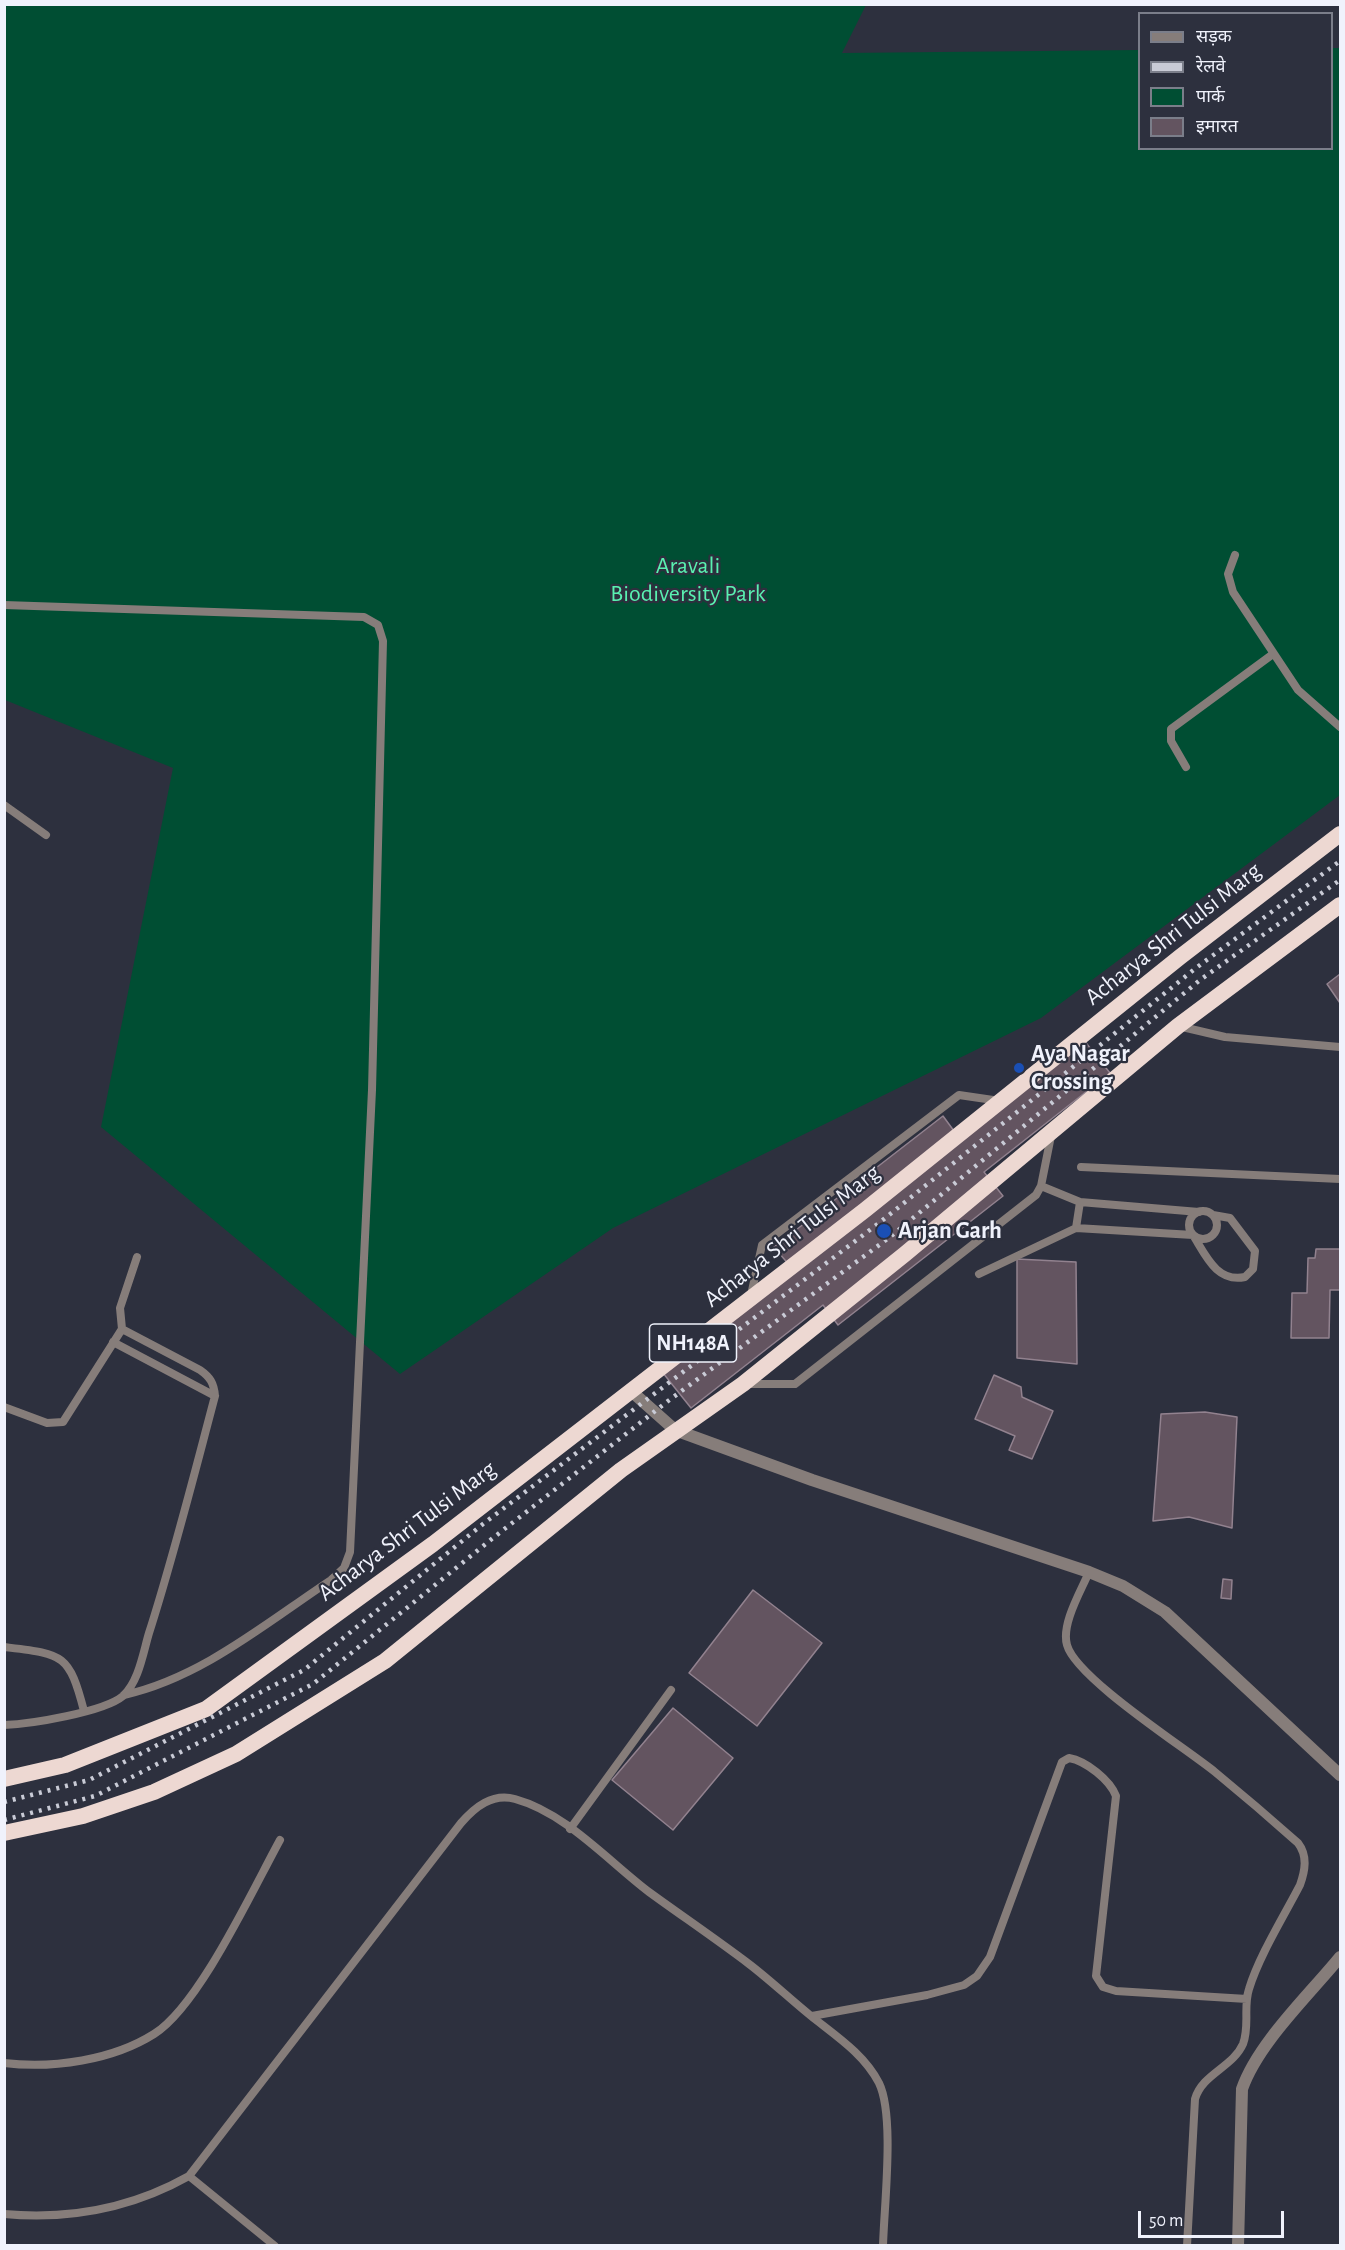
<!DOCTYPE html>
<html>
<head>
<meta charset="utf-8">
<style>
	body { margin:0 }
	#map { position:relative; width:1345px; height:2250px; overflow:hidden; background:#2d303e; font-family:"Alegreya Sans","Noto Sans Devanagari",sans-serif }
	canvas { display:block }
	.frame { position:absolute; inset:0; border:6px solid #f0f2fc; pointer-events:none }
	.legend { position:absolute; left:1138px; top:12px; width:195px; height:138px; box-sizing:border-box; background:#2d303e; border:2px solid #7b7e8a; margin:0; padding:8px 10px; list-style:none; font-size:18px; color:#f0f2fc }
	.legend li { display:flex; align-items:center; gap:12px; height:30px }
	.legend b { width:30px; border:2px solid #7b7e8a }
	.scale { position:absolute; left:1138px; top:2211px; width:146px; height:27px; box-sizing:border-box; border:3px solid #f0f2fc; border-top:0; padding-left:8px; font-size:18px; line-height:21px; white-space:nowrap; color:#f0f2fc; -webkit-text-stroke:4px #2d303e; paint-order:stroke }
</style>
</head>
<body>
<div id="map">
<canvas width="1345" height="2250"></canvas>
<div class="frame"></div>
<ul class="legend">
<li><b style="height:8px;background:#867d7a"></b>सड़क</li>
<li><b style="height:8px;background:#c9cbd6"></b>रेलवे</li>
<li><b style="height:16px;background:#004e33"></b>पार्क</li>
<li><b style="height:16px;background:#635460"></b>इमारत</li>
</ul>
<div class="scale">50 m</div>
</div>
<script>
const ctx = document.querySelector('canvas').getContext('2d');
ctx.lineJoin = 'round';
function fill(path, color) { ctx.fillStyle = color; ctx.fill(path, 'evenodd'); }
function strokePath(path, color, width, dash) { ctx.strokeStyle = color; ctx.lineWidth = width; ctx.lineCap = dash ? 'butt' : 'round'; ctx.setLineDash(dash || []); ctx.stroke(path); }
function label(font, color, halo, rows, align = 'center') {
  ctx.font = font + ' "Alegreya Sans",sans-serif'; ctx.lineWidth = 4.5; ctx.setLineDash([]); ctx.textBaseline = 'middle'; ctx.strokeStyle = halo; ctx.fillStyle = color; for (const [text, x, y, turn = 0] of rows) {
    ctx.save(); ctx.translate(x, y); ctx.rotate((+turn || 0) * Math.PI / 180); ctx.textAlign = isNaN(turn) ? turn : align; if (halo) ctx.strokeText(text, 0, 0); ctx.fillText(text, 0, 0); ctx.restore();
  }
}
fill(new Path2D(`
	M4 5H866L842 53 1139 50 1140 148H1332V48H1340V795L1041 1018 613 1228 400 1374 101 1127 173 768 5 700Z`), '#004e33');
const building = new Path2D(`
	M1340 974V1003L1327 984Z
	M1079 1034 1110 1073 984 1172 1003 1196 838 1325 823 1305 691 1408 659 1368 790 1266 774 1247 943 1116 954 1131Z
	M1316 1249H1340V1290H1330L1329 1338H1291L1292 1293H1307L1308 1258H1315Z
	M1017 1259 1076 1262 1077 1364 1017 1358Z
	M994 1375 1021 1387 1022 1397 1053 1411 1032 1459 1009 1450 1015 1436 975 1419Z
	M1205 1412 1237 1417 1232 1528 1189 1517 1153 1521 1161 1414Z
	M1223 1579 1232 1580 1231 1599 1221 1598Z
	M753 1590 822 1643 757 1726 689 1673Z
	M673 1708 733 1758 673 1830 612 1780Z`);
fill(building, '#635460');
strokePath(building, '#92828f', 1.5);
strokePath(new Path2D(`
	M1235 555 1228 574 1233 592 1298 690 1340 727
	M4 605 364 617 378 625 383 641 372 1090 350 1552 344 1568 331 1580C266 1623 201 1678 124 1695
	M1186 767 1171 741V729L1273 654
	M4 805 46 835
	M1178 1026 1225 1037 1340 1047
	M1081 1167 1340 1179
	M1041 1186 1080 1202 1199 1212
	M1189 1225a14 14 0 1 1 28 0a14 14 0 1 1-28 0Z
	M1076 1228 1193 1235C1206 1256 1217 1283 1245 1277L1253 1269 1255 1251 1230 1218 1213 1215
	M979 1274 1076 1228 1080 1202
	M751 1295 762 1245 959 1095 1000 1101
	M113 1342 215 1396
	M746 1384H795L1036 1195 1041 1186 1051 1136
	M4 1407 47 1423 63 1422 122 1329
	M1089 1572C1081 1591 1061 1624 1067 1645 1076 1678 1184 1747 1215 1772 1243 1795 1271 1819 1298 1843 1308 1856 1305 1871 1300 1885 1284 1916 1259 1956 1249 1989 1243 2007 1250 2026 1243 2044 1233 2067 1202 2074 1195 2099L1187 2246
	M4 1647C63 1654 69 1653 84 1711
	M4 1725C31 1724 104 1712 123 1696 139 1681 143 1653 149 1633 174 1555 194 1475 215 1396 214 1383 210 1377 200 1370L122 1329 120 1308 137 1257
	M570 1829 671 1690
	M812 2016 927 1995 964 1985 977 1976 990 1957 1062 1762 1069 1758C1086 1761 1110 1780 1116 1796L1096 1976 1103 1987 1116 1991 1247 1999
	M4 2063C53 2069 113 2060 154 2034 199 2006 253 1889 280 1840
	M189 2176 275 2246
	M4 2214C70 2220 132 2208 189 2176L461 1823C475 1807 492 1793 515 1799 566 1813 608 1861 649 1892 682 1916 716 1939 749 1964 770 1980 790 1999 811 2016 836 2036 864 2054 879 2083 895 2116 884 2206 883 2246`), '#867d7a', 8);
strokePath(new Path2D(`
	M630 1390 675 1430 812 1480 1089 1572 1123 1586 1165 1612 1340 1775
	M1238 2246 1242 2089C1258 2043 1309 1995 1340 1957`), '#867d7a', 12);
strokePath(new Path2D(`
	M4 1779 65 1765 206 1709 433 1544 865 1210 1180 957 1340 834
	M4 1833 83 1816 154 1792 236 1754 385 1661 621 1470 743 1384 905 1254 1178 1026 1340 905`), '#edd8d2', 16);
strokePath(new Path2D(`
	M4 1802 89 1780 304 1670 483 1524 879 1223 1196 968 1340 861
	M4 1820 95 1796 313 1684 493 1538 668 1401 890 1237 1200 980 1340 880`), '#c9cbd6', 4.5, [3, 6]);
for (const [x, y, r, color] of [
	[1019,1068,6,"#1a4fb4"],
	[884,1231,8,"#1a4fb4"]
]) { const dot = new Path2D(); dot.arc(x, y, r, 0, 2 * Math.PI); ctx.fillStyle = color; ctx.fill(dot); strokePath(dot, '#2d303e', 2); }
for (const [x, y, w] of [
	[693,1343,87]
]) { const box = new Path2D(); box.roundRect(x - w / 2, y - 19, w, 38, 4.5); ctx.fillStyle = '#2d303e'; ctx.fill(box); strokePath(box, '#f0f2fc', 1.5); }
label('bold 22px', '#f0f2fc', null, [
	["NH148A",693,1343]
]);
label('24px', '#59f1b1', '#2d303e', [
	["Aravali",688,566],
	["Biodiversity Park",688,594]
]);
label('24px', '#f0f2fc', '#2d303e', [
	["Acharya Shri Tulsi Marg",1173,934,-38],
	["Acharya Shri Tulsi Marg",792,1236,-38],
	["Acharya Shri Tulsi Marg",407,1531,-37]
]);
label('bold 24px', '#f0f2fc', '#2d303e', [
	["Aya Nagar",1031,1054],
	["Crossing",1031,1082],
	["Arjan Garh",898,1231]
], 'left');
</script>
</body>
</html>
